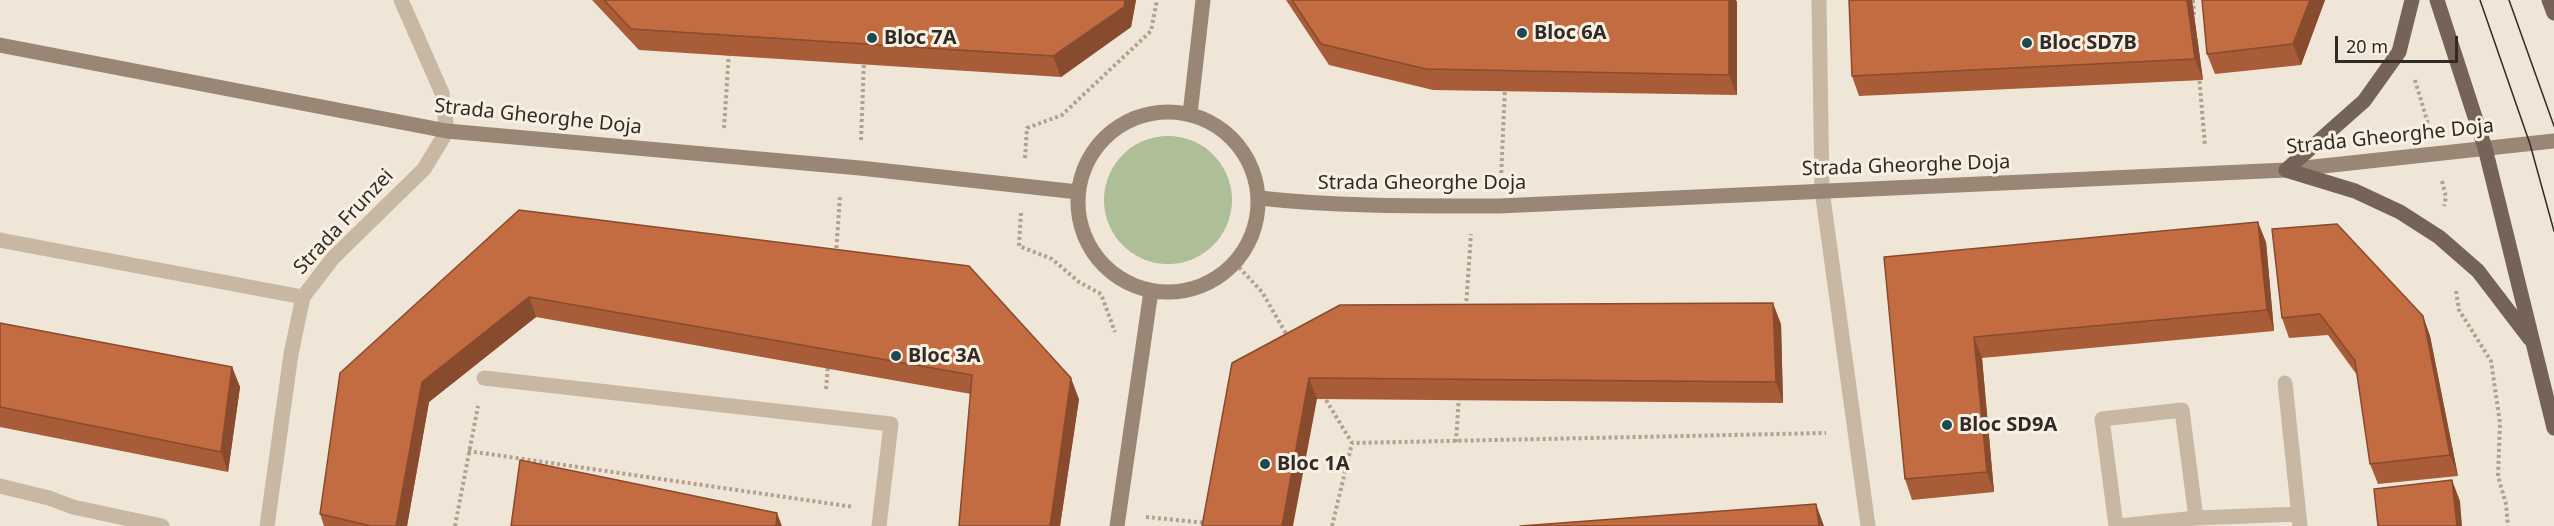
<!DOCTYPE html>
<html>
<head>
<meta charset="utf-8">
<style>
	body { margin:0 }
	#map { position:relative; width:2554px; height:526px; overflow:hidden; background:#f0e6d7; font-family:"Noto Sans",sans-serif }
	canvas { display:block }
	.scale { position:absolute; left:2335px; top:36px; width:123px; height:27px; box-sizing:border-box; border:3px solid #322a25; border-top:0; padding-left:8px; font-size:18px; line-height:21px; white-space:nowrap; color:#322a25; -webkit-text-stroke:4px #f8f0e2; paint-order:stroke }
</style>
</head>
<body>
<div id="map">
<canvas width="2554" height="526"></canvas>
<div class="scale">20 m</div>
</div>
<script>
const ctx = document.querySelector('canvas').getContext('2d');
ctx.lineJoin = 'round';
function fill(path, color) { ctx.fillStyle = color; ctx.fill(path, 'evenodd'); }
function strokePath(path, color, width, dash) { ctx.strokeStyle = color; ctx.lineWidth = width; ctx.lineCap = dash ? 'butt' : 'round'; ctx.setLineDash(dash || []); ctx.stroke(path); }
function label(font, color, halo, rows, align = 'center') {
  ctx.font = font + ' "Noto Sans",sans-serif'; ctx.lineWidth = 6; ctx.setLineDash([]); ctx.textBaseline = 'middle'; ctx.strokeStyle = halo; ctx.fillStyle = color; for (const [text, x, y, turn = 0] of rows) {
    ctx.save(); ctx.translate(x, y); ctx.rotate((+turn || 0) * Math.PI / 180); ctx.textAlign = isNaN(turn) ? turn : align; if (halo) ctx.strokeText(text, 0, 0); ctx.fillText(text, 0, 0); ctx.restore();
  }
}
fill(new Path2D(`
	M1104 200a64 64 0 1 1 128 0a64 64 0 1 1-128 0Z`), '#aebe97');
strokePath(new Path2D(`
	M2193 0 2194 17
	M2199 75 2205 146
	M2415 80 2429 127
	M724 128 729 52
	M861 140 864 61
	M1025 158 1027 128 1062 115 1151 31 1157 0
	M1501 179 1505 88
	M2442 181 2446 197 2444 206
	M1021 213 1019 246 1052 259 1079 282 1101 294 1115 332
	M836 254 840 196
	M1235 263 1262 292 1288 337
	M2456 291 2459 310 2491 361 2500 423 2498 476 2506 504 2508 526
	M1466 307 1471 234
	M826 389 828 366
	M1323 395 1352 443
	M1456 442 1459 395
	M468 451 854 507
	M1146 517 1207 523
	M455 526 478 406
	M1332 526 1352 443 1826 433`), '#b3a18e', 4, [3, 3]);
strokePath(new Path2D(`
	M1819 0 1822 190 1868 526
	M0 240 303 297
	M484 378 891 424 879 526
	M2285 383 2300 526
	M0 486 49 498 73 507 162 526
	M2116 526 2102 419 2182 410 2196 518
	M2119 526 2196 518 2299 514`), '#c7b7a3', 15);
strokePath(new Path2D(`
	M267 526 291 354 303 297 333 258 424 169 447 131 442 93 401 0`), '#c7b7a3', 15);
strokePath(new Path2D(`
	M0 45 447 131 860 168 1078 192
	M1078 202a90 90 0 1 1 180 0a90 90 0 1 1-180 0Z
	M1190 114 1203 0
	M1259 198C1340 207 1419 206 1499 206L2286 170 2554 141
	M1117 526 1151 291`), '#9a8675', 15);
strokePath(new Path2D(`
	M2437 0 2485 148 2554 428
	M2549 0 2554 13
	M2286 170 2355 191 2400 212 2439 237 2478 271 2530 339
	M2286 170 2364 101 2399 52 2412 0`), '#746356', 15);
strokePath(new Path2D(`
	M2480 0 2530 144 2554 231
	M2509 0 2554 126`), '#322a25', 1.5);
fill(new Path2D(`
	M592 0H1136L1131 27 1061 77 639 50Z
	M1286 0H1736L1737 95 1433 90 1329 65Z
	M1849 0H2192L2203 80 1859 96 1852 76Z
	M2202 0H2325L2301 65 2215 74 2207 54Z
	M519 210 1079 399 1060 526H959L971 394 536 317 429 402 407 526H324L320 514Z
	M2272 229 2423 316 2430 336 2458 476 2378 484 2370 464 2357 375 2328 335 2289 338 2282 318Z
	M2266 242 2274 331 1982 358 1994 492 1912 500 1905 479 1884 257Z
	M1340 305 1781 324 1783 403 1317 399 1202 526Z
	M0 323 232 367 240 387 228 472 0 427Z`), '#a85c38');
fill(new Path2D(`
	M1125 0H1136L1131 27 1061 77 1053 56Z
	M1729 0H1736L1737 2V95L1729 75Z
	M2187 0H2192L2203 80 2195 59Z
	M2310 0H2325L2301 65 2293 44Z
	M2258 222 2266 242 2274 331 2267 310Z
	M529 297 536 317 429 402 407 526H396L422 382Z
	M1773 303 1781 324 1783 403 1776 382Z
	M2423 316 2430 336 2458 476 2450 455Z
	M1974 337 1982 358 1994 492 1987 472Z
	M232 367 240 387 228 472 221 452Z
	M1071 378 1079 399 1060 526H1050Z
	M1309 378 1317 399 1293 526H1282Z
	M2452 480 2460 501 2462 526H2457Z
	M1816 504 1824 526H1819Z
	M777 513 782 526H776Z`), '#884b2e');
const building = new Path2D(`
	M604 0H1125L1124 7 1053 56 631 29Z
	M1292 0H1729V75L1426 69 1321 44Z
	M1849 0H2187L2195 59 1852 76Z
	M2202 0H2310L2293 44 2207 54Z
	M519 210 969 266 1071 378 1050 526H959L972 375 529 297 422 382 396 526H371L320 514 340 373Z
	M2258 222 2267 310 1974 337 1987 472 1905 479 1884 257Z
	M2337 224 2423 316 2450 455 2370 464 2355 361 2320 314 2282 318 2272 229Z
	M1773 303 1776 382 1309 378 1282 526H1202L1232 363 1340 305Z
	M0 323 232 367 221 452 0 407Z
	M520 460 777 513 776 526H511Z
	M2452 480 2457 526H2378L2374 489Z
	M1816 504 1819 526H1520Z`);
fill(building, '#c36b41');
strokePath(building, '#884b2e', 1.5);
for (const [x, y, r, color] of [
	[1522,33,6,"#1c4a52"],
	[872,38,6,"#1c4a52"],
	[2027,43,6,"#1c4a52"],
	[896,356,6,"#1c4a52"],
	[1947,425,6,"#1c4a52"],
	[1265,464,6,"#1c4a52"]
]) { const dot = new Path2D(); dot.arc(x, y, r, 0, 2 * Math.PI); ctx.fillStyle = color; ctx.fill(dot); strokePath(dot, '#f8f0e2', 2); }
label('bold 20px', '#322a25', '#f8f0e2', [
	["Bloc 6A",1534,33],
	["Bloc 7A",884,38],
	["Bloc SD7B",2039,43],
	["Bloc 3A",908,356],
	["Bloc SD9A",1959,425],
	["Bloc 1A",1277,464]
], 'left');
label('20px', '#322a25', '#f8f0e2', [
	["Strada Gheorghe Doja",538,117,6],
	["Strada Gheorghe Doja",2390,137,-6],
	["Strada Gheorghe Doja",1906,166,-2],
	["Strada Gheorghe Doja",1422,183],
	["Strada Frunzei",344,222,-47]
]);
</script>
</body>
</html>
